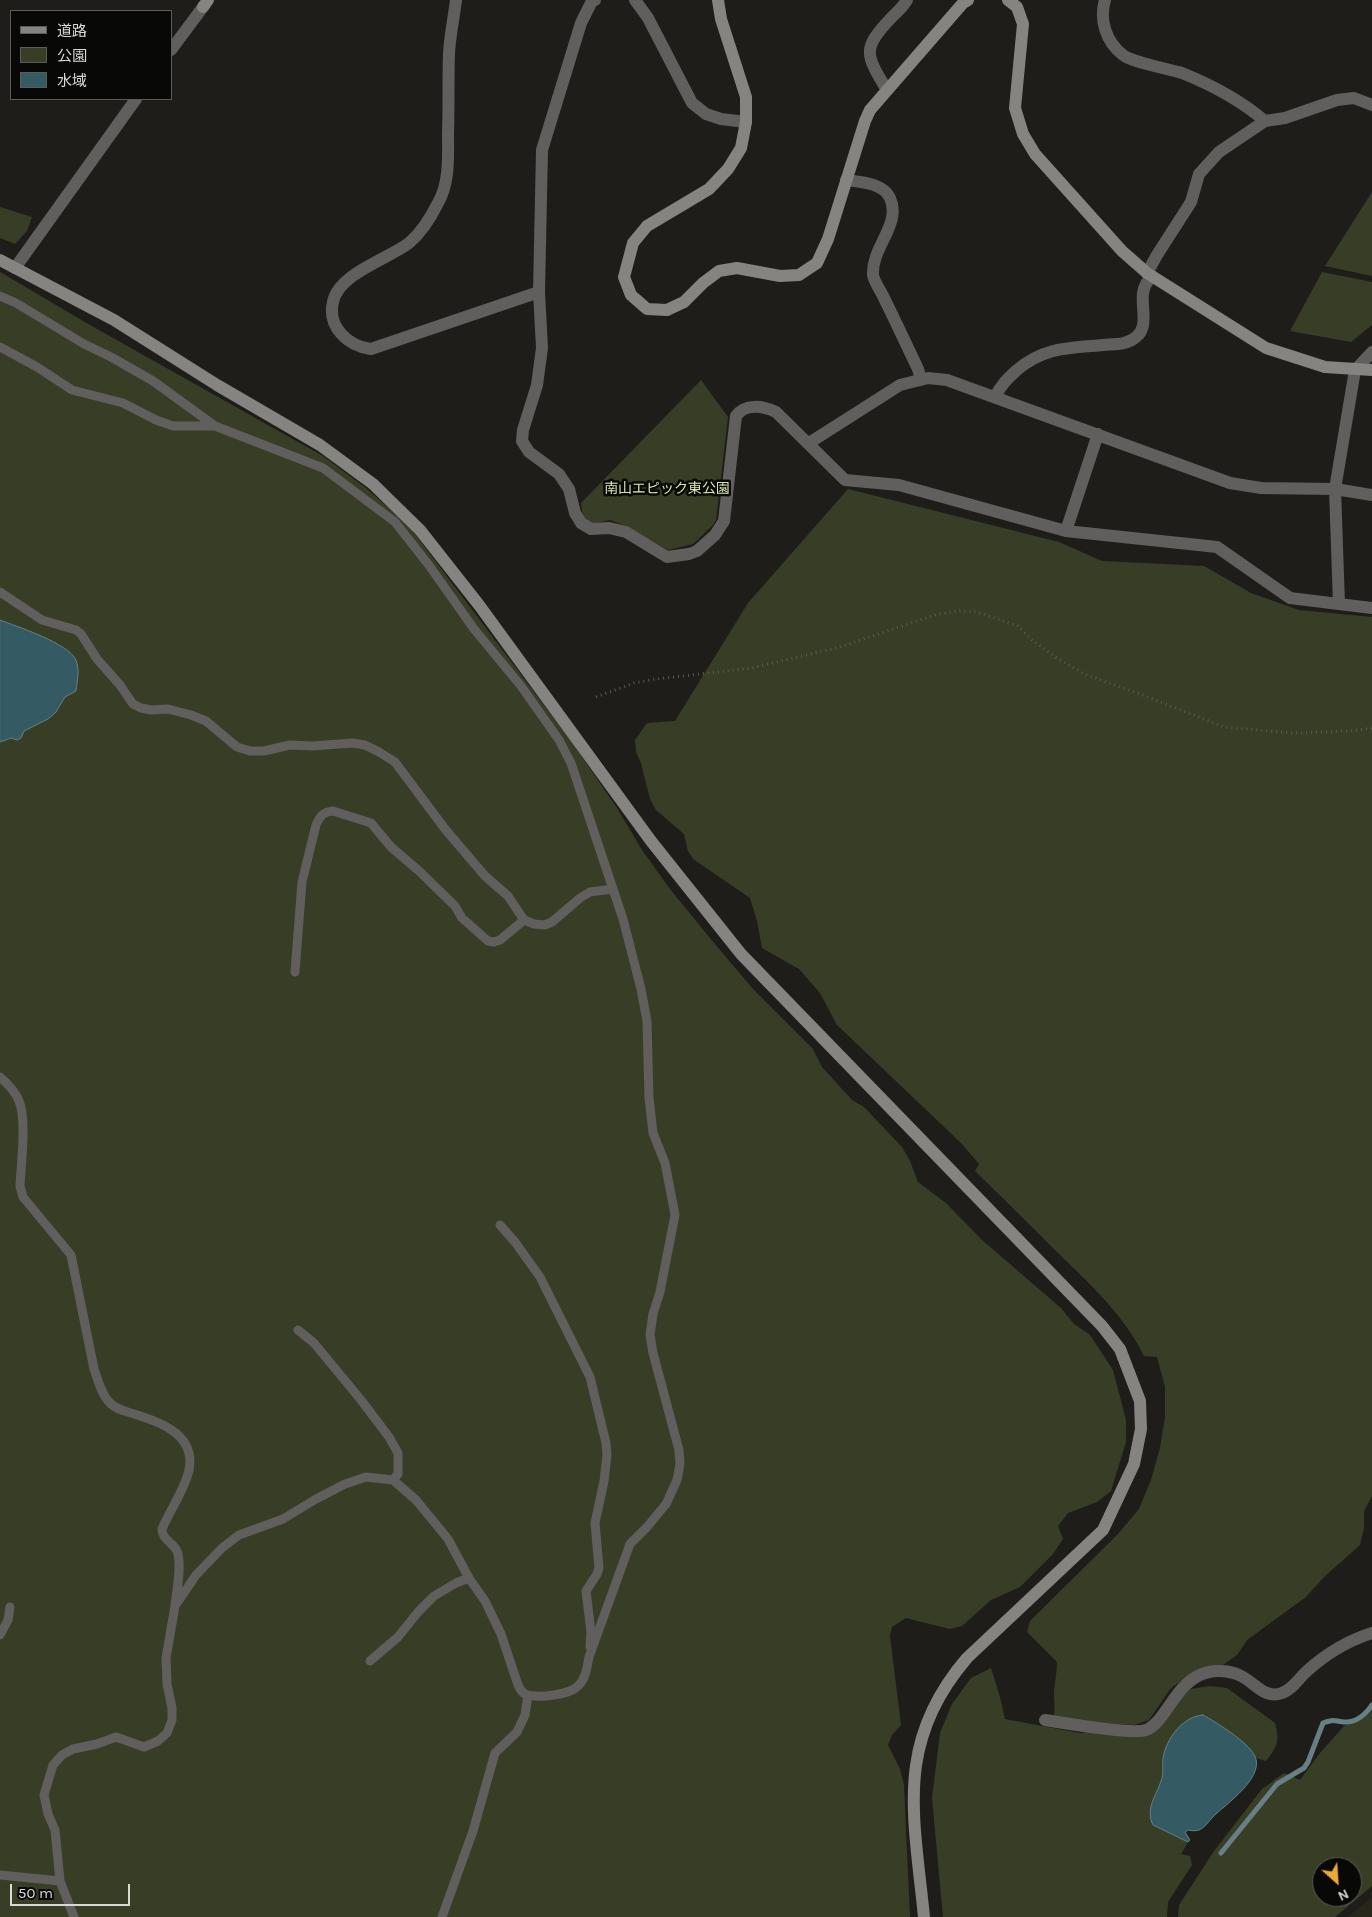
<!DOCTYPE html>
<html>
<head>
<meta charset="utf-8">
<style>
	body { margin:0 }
	#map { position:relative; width:1372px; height:1917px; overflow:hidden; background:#1f1d19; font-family:Karla,"Noto Sans JP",sans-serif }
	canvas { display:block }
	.legend { position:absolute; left:10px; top:10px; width:162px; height:90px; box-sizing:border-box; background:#080806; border:1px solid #5c5b59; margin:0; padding:6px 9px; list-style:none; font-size:15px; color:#d9d8d5 }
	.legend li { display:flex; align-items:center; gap:10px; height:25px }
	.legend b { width:25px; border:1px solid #5c5b59 }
	.north { position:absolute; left:1312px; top:1857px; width:50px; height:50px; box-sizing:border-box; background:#080806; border:1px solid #5c5b59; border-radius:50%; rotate:154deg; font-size:14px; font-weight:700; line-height:20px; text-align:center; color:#d9d8d5 }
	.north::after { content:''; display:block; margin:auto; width:18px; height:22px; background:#eaaa38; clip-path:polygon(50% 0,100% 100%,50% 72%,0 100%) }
	.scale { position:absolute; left:10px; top:1884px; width:120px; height:22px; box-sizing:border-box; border:2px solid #d9d8d5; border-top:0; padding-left:6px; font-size:15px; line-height:18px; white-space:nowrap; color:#d9d8d5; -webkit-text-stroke:4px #080806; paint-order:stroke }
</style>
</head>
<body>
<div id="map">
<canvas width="1372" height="1917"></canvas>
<ul class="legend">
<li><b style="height:6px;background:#858481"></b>道路</li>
<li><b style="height:14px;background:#383e26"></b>公園</li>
<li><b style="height:14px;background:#345b63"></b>水域</li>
</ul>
<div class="north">N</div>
<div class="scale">50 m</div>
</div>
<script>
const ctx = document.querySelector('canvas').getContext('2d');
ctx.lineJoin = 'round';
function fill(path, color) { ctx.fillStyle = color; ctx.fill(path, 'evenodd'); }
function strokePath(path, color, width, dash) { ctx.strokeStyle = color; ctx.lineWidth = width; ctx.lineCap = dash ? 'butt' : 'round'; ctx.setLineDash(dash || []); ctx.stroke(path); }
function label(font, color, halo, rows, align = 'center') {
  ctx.font = font + ' Karla,"Noto Sans JP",sans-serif'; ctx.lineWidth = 5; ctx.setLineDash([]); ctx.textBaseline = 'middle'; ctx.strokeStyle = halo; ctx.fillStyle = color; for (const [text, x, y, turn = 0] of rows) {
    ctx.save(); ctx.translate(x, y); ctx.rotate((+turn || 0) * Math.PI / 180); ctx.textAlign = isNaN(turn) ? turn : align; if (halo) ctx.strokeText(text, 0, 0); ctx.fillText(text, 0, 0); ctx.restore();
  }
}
fill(new Path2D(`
	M1372 1897V1917H1348Z`), '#28251b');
fill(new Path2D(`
	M1372 192V276L1325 266Z
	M0 207 32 217 27 231 15 244 0 238Z
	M0 272 90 325 323 456 366 488 409 526 571 741 617 808 642 850 670 889 709 937 753 989 813 1049 822 1067 852 1100 864 1107 902 1147 910 1161 918 1182 946 1203 982 1240 1061 1308 1074 1324 1090 1335 1113 1370 1126 1420V1442L1111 1491 1097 1502 1068 1513 1058 1526 1063 1539 1053 1554 1020 1587 991 1600 962 1626 950 1629 906 1618 892 1627 890 1636 901 1725 892 1735 888 1745 900 1769 904 1785 910 1917H0Z
	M1322 272 1372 282V325L1351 342 1290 331Z
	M701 380 728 417 716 520 713 525 693 544 668 550 626 526 610 520 591 524 583 517 581 503Z
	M848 489 1059 542 1102 561 1204 566 1251 593 1299 610 1372 617V1496L1364 1511V1528L1360 1545 1323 1578 1306 1597 1247 1640 1237 1655 1223 1665 1205 1668 1192 1673 1171 1688 1149 1720 1134 1725 1087 1722 1054 1716C1055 1707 1054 1700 1054 1691 1055 1681 1057 1672 1057 1662L1027 1632 1030 1621 1118 1534 1139 1509 1151 1480 1160 1448 1165 1417V1387L1157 1357 1144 1356C1124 1315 1090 1284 1058 1253 1031 1226 1003 1198 975 1171L979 1164 961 1143 837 1025 820 993 799 969 762 948 757 921 750 898 693 859 688 851 684 834 656 810 650 799 641 763 636 752 635 740 647 723 675 721 748 603Z
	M991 1668 1000 1697 1005 1719 1080 1733 1095 1731 1142 1735 1180 1693 1191 1689 1210 1686 1227 1688 1275 1723C1280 1741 1277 1747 1266 1761L1256 1758C1248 1743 1219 1723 1203 1715L1163 1756 1162 1778 1151 1805 1153 1825 1188 1842 1181 1854 1190 1856 1192 1865 1168 1902 1167 1917H943L932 1798 940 1733 952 1704 971 1678Z
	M1372 1709V1886L1335 1917H1178L1179 1905 1214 1851 1262 1789 1284 1773 1300 1780 1320 1753 1344 1726ZM1322 1867H1352V1897H1322Z`), '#383e26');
const water = new Path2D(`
	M0 620C18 627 68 643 76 660 80 670 77 682 76 691L65 697 56 712 48 719 24 731 21 738 17 740 11 738 0 742Z
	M1203 1715C1216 1722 1253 1745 1256 1759 1261 1779 1229 1802 1216 1814 1210 1819 1206 1827 1199 1830 1195 1831 1192 1831 1188 1830L1185 1832 1190 1840 1188 1842 1153 1825C1145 1809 1156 1796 1161 1781 1164 1774 1162 1765 1163 1758 1166 1739 1183 1716 1203 1715Z`);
fill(water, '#345b63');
strokePath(water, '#668085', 1);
strokePath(new Path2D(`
	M1221 1853 1277 1784 1304 1768 1308 1762 1323 1723C1332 1719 1335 1721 1344 1722 1356 1723 1366 1714 1372 1705`), '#668085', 5);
strokePath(new Path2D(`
	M596 697 634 683 657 679 752 668 840 647 938 614 961 611 977 612 1018 626 1032 640 1054 656 1084 674 1140 694 1224 727 1292 733 1352 731 1372 728`), '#5b5955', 3, [1, 4]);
strokePath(new Path2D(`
	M0 296 16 303 84 344 111 357 153 381 215 426 323 468 395 522 428 564 474 629 521 686 559 740 571 763 623 919 641 989 647 1021 649 1098 653 1133 665 1163 675 1215 660 1292 653 1314 650 1335 653 1353 679 1450 680 1464 677 1480 666 1504 647 1527 630 1544 589 1657C587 1667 586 1679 578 1686 569 1695 540 1698 528 1695 522 1694 520 1689 518 1685L501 1634 485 1601 469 1578 448 1539 416 1500 393 1480 366 1477 345 1484 316 1499 283 1519 239 1535 222 1548 196 1575 175 1606 166 1658 167 1684 172 1708V1720L167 1733 158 1741 144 1747 116 1737 97 1744 73 1749 62 1755 53 1765 44 1795 48 1814 55 1830 60 1881 0 1875
	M0 347 37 367 72 390 123 403 156 420 173 426H215
	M0 592 42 620 76 630 81 634 97 659 120 685 133 704 141 708 151 710 168 709 191 715 206 721 237 747 250 751H264L290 745 312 746 353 743 365 745 379 752 395 762 445 829 485 876 508 896 524 920 534 924 545 925 552 922 580 898 590 892 613 889
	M295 972 302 882 316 825C320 816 323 812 333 811L371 823 391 847 418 870 455 906 462 918 488 941 494 942 500 940 524 920
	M0 1077C8 1084 15 1091 19 1101 27 1120 21 1164 20 1186L23 1197 71 1255 94 1369C98 1380 101 1394 110 1403 117 1410 125 1411 134 1414 161 1422 196 1435 189 1470 185 1489 170 1510 162 1529 162 1540 173 1542 177 1551 182 1563 177 1591 175 1604
	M500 1225 515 1242 540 1277 590 1377 606 1443 607 1455 604 1481 595 1523 599 1568 597 1574 586 1591 591 1632 590 1647
	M298 1330 314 1343 361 1400 389 1437 398 1453V1474L393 1480
	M0 1635 8 1620 10 1607
	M370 1661 398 1637 418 1612 434 1596 456 1583 469 1578
	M60 1881 74 1917
	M442 1917 473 1831 495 1753 517 1732 525 1715 528 1695`), '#605f5d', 9);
strokePath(new Path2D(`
	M456 0C454 17 450 35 449 53 448 79 449 106 448 133 448 156 450 182 438 203 431 217 421 233 409 243 388 259 338 274 333 302 327 327 348 346 371 349L539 292
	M595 0 592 1 581 23 542 150 539 292 542 348 537 385 523 430 522 441 529 452 559 474 569 489 575 513 581 523 591 529 609 528 626 532 667 557 689 554 697 551 715 535 724 521 736 416C745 403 763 406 776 412L845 480 899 485 1066 531 1217 547 1290 598 1372 608
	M635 0 648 18 692 103 706 114 721 119 746 122
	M1105 0C1099 20 1106 42 1123 55 1131 62 1169 69 1182 73 1212 85 1240 100 1265 121
	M171 50 203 7
	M887 90C865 54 862 49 891 18 897 12 903 7 907 0
	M846 180C861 182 883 183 890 198 902 224 871 248 873 275 874 281 880 290 883 296 895 320 906 344 918 369L921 380
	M15 268 136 99
	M1147 273 1157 255 1191 202 1199 174 1219 152 1265 121 1285 118 1337 100 1354 98 1372 105
	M995 397C1001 385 1007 379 1017 370 1044 347 1069 348 1103 345 1115 344 1127 345 1136 337 1149 327 1141 307 1143 293 1144 286 1147 281 1152 276
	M809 443 900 385 928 378 947 380 1230 483 1261 488 1335 489 1372 495
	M1066 531 1098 434
	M1339 604 1335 489 1355 370 1372 352
	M1045 1720C1064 1723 1132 1735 1146 1730 1168 1721 1175 1679 1209 1672 1218 1670 1231 1671 1239 1675 1254 1681 1264 1700 1282 1693 1293 1689 1299 1678 1307 1671 1327 1653 1347 1641 1372 1633`), '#605f5d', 12);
strokePath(new Path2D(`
	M718 0 721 19 746 97V122L741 148 728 169 709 189 647 226 633 243 624 277 631 295 647 309 667 310 684 302 703 283 719 271 737 268 780 276 799 275 817 263 828 239 865 121 870 110 963 3 968 0
	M1008 0 1017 7 1023 24 1015 108 1023 134 1035 154 1122 251 1147 273 1266 348 1325 367 1372 370
	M203 7 208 0
	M0 260 114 320 217 385 320 445 373 484 420 530 479 605 651 841 741 954 1102 1326 1120 1349 1140 1401 1141 1429 1134 1464 1103 1530 967 1658C894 1743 914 1815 924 1917`), '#858481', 12);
label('14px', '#d5e5ad', '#080806', [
	["南山エピック東公園",667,489]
]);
</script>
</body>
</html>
